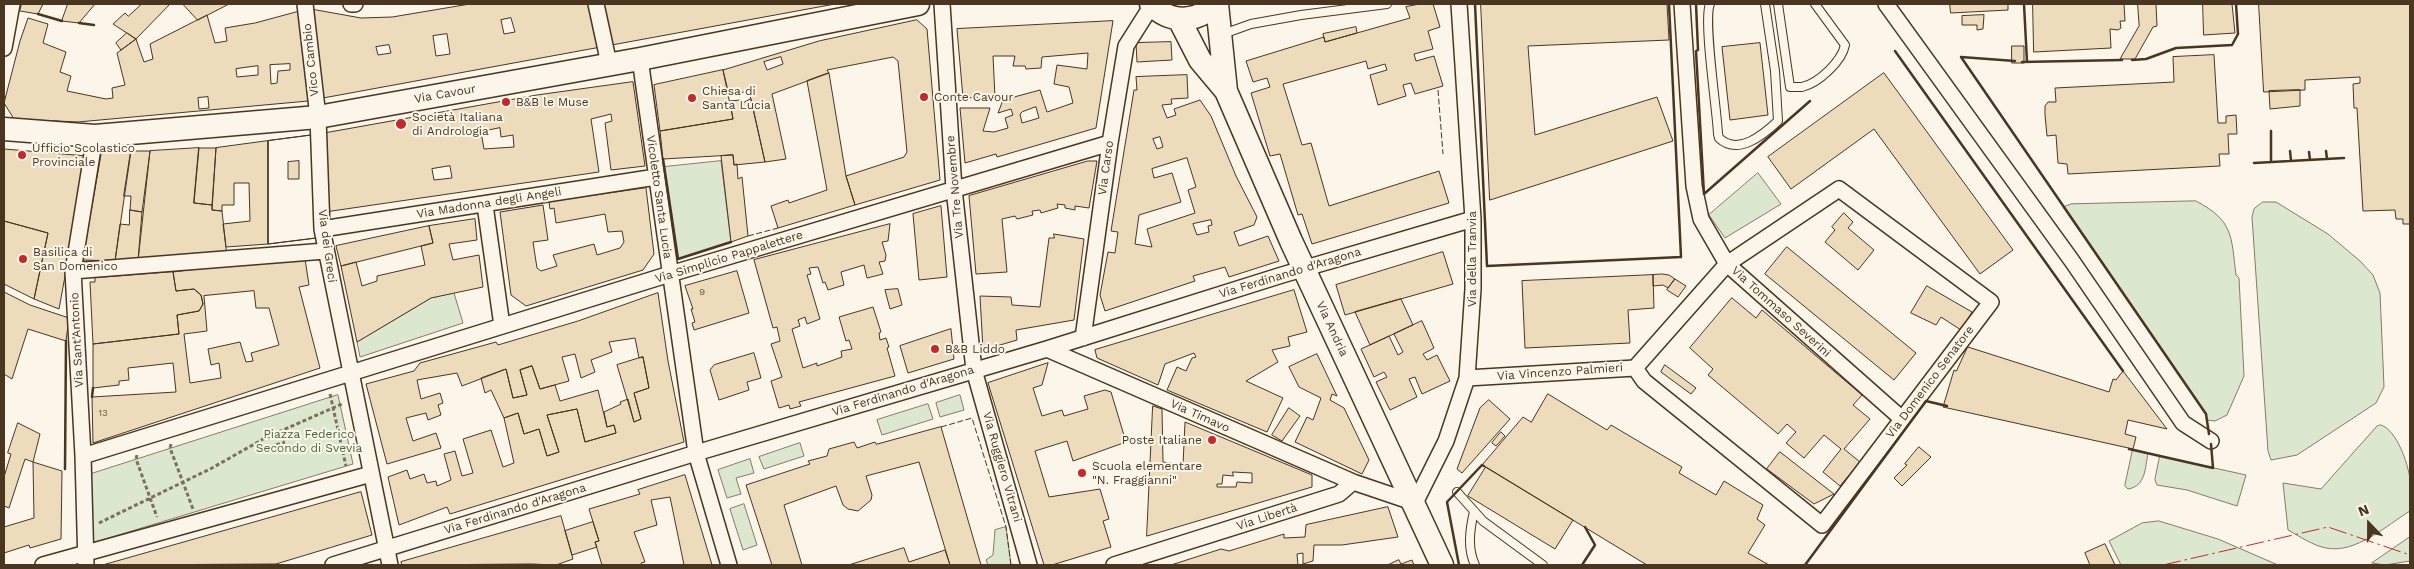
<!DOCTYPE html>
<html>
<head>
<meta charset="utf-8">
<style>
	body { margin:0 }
	#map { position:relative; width:2414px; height:569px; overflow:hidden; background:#fbf6e9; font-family:"Work Sans",sans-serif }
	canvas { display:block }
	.frame { position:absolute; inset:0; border:5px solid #4a3520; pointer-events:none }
	.north { position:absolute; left:2344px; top:499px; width:50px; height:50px; -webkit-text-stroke:4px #fbf6e9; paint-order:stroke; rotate:338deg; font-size:14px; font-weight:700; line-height:20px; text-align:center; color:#4a3520 }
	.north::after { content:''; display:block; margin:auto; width:18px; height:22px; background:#4a3520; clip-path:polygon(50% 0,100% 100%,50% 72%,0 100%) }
</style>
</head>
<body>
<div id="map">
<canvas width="2414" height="569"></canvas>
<div class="frame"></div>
<div class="north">N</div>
</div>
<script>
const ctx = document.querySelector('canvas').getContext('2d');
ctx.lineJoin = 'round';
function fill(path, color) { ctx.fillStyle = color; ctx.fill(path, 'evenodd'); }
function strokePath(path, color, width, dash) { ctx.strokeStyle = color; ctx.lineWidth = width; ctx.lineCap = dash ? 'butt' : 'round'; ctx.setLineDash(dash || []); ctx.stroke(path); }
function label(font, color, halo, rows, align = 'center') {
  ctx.font = font + ' "Work Sans",sans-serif'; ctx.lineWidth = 4; ctx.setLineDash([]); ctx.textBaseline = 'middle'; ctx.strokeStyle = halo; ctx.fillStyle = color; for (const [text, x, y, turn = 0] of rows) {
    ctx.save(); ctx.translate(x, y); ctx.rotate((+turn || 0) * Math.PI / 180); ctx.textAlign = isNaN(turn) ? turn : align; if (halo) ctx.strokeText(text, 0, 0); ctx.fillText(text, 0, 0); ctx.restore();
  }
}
const green = new Path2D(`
	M721 161 731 242 678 259 664 167Z
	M1758 173 1781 204 1725 238 1709 215Z
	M2196 201C2234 221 2231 236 2236 275L2239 278 2244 376 2227 415 2215 421 2207 420 2206 414 2063 207 2071 204Z
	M2263 202H2276L2328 234 2360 261 2373 275 2380 293 2384 387 2376 403 2297 455 2271 460 2268 451 2252 217 2254 209Z
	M454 293 463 323 360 357 357 342 431 298Z
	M338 395 353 464 92 543 88 475Z
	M960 395 964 410 940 417 936 403Z
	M928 404 933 419 882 435 877 420Z
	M2381 425C2397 430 2408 464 2410 479 2412 489 2410 500 2410 511 2387 525 2356 554 2326 548 2314 546 2299 536 2288 530L2283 483 2321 489 2377 426Z
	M800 443 804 456 764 469 759 457Z
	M2133 449 2148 453C2145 468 2146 486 2128 489L2125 486Z
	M2160 456 2246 475 2237 506 2187 490 2157 485 2155 480Z
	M750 459 754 473 736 478 741 494 727 498 718 470Z
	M744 504 757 545 743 550 730 509Z
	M2159 521 2218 539 2278 565H2121L2109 541 2142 523Z
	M1006 527 1011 565H988L986 560 993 555 995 530Z
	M2410 537V561L2385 565 2372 563Z`);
fill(green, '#dce7d0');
strokePath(green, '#887966', 1);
const building = new Path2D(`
	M22 4H43L38 14 20 11Z
	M68 4H95L79 23 62 21Z
	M142 4H170L136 39 113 24 125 13 128 16Z
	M183 4H229L198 20Z
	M470 4H835L323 98 311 9 361 18 392 17ZM511 18 515 32 504 34 501 20ZM447 34 450 54 436 56 433 36ZM389 45 391 53 378 55 376 47Z
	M1420 4H1433L1440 27 1428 31 1433 49 1414 54 1416 61 1434 56 1443 86 1415 94 1411 83 1403 85 1406 96 1378 105 1370 75 1387 70 1385 64 1368 69 1366 61 1283 84 1302 145 1311 143 1329 206 1439 171 1449 203 1312 244 1302 214 1298 215 1280 154 1270 156 1251 93 1270 87 1267 78 1253 82 1246 61 1324 37 1325 42 1410 18 1406 7Z
	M1481 4H1667L1669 40 1528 46 1535 135 1657 97 1673 141 1490 200Z
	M1950 4H2008V10L1951 13Z
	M2033 4H2124L2125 21H2120L2121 28 2118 30 2110 29 2111 48 2034 52Z
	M2138 4H2156L2157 26 2153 27 2135 59H2120L2139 26Z
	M2203 4H2232L2235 33 2204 35Z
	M2259 4H2410V224H2403V219H2396L2395 210 2363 211 2357 108H2354L2353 84 2360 83V77L2305 80V90L2264 92Z
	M301 11 308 101 78 122 14 119 4 103 20 41 28 18 48 24 43 43 66 52 60 72 71 76 67 91 106 99 113 98 112 88 125 85 117 53 136 39 144 62 153 59 150 44 207 15 215 43 227 41 225 28 255 23ZM290 64V70L278 71 277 83 271 84 270 65ZM258 66V75L237 77 236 69ZM208 97 209 108 199 109 198 98Z
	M1984 15 1983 29 1977 30V25H1962V16Z
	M917 20 927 29 940 180 855 205 846 176 904 157 907 152 898 61 893 57 827 70 829 73 772 94 786 159 765 162 749 91 729 95 723 70 819 41ZM781 57 783 64 767 70 764 62Z
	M1113 21 1096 128 997 157 996 154 965 163 960 108H990L983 131 994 132 1008 128 1005 118 1013 115 1011 109 998 113 1003 100 1040 90 1047 112 1073 103 1069 87 1054 84 1057 65 1087 69 1088 53 1042 57 1041 68 1026 69 1025 66H1013L1015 56H993L995 97 963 98 957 29ZM1036 107 1039 118 1022 123 1020 114 1022 112Z
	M1356 27 1357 33 1325 42 1323 34Z
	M127 33 136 39 121 50 116 43Z
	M1171 42 1172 60 1137 62 1136 43Z
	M1760 43 1768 115 1730 120 1722 47Z
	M2012 46H2024V63H2012Z
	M2214 55 2218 123H2226V116L2236 115 2237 134H2228L2229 154H2219L2220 166 2068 174 2067 164 2058 163 2056 135 2047 136 2045 115V106L2048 102H2056L2055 88 2174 82 2173 57Z
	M723 70 733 119 660 131 654 85Z
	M829 73 846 176 855 205 778 228 771 206 788 200 789 203 827 190 807 81Z
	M1884 73 2013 250 1980 274 1874 129 1791 189 1768 157Z
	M1187 75 1188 98 1171 99 1172 104 1162 105 1167 118 1176 115 1174 109 1200 100 1211 116 1236 176 1257 217 1254 225 1234 232 1239 246 1268 236 1279 261 1229 277 1225 267 1193 276 1195 281 1105 311 1100 295 1108 252 1115 253 1118 232 1111 231 1134 90H1137L1136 77ZM1160 137 1163 147 1157 149 1153 139ZM1187 158 1196 187 1188 190 1195 213 1147 229 1152 247 1135 244 1139 215 1181 202 1172 173 1154 178 1152 169ZM1211 220 1212 225 1208 226 1209 232 1197 235 1193 224Z
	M633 82 645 166 611 170 605 123 612 121 611 114 591 119 599 172 325 212 324 133 537 95ZM500 128 501 137 513 135 514 147 484 149 481 132ZM450 166 452 178 434 180 432 169Z
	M2300 90V106L2270 109 2269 91Z
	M751 99 765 162 734 165 733 155 663 159 660 131 733 119 730 101 740 100V104Z
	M314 135 316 238 268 244V141ZM299 161V179H288V162Z
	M314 135 316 238 268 244V141Z
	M268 141V244L226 247 223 224 250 221 249 183H234V205H222V211L212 210 216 148Z
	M199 148 194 203 212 205V210L222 211 227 257 138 261 150 151Z
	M199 148H216L212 205 194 203Z
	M4 149 87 156 59 309 34 299 48 233 4 221Z
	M102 151H131L115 261 83 260Z
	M131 151H150L142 212 130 210 131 196H124Z
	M733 155 734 165 737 164 738 179 742 177 748 236 731 242 721 156Z
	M1088 161H1097L1089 208 1075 206V210L1065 208V205L1057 204 1058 208 1041 213 1040 210 1032 211 1033 215 1017 219 1015 216 1002 219 1007 272 976 274 969 196Z
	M646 188 654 254 643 270 526 306 511 295 500 212 543 205 548 240 533 242 537 268 541 271 557 266 553 255 594 244 597 255 620 248 624 242 622 231 608 232 605 214 556 223 554 208 550 209 549 202Z
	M941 206 947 277 919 280 913 214Z
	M130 210 142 212 138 261H115L120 224 129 225Z
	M1844 213 1853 222 1848 228 1874 250 1858 270 1825 242 1835 230 1832 227Z
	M475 219 477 240 449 244 453 260 479 255 483 287 431 298 357 342 341 266 356 262 362 286 377 281V276L425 265 421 246 433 243 429 226Z
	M4 221 48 233 34 299 4 284Z
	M890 224 888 241 882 242 886 255 885 261 879 262 883 274 867 278 864 265 841 272 844 285 828 290 825 282 823 283 818 267 809 268 811 274 807 275 820 319 807 324 805 317 798 320 800 326 792 329 803 368 817 363V366L842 357 841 351 852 349 849 340 846 341 839 317 873 307 881 332 879 333 880 340 886 338 889 347 887 348 895 376 799 402 801 406 790 409 789 405 779 408 771 381 782 377 771 344 780 341 777 327 773 328 754 260Z
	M429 226 433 243 341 266 336 246Z
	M1054 234 1084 239 1074 320 1016 330 1017 340 983 350 980 296 1011 297 1012 305 1040 307 1049 238H1054Z
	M1787 247 1916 353 1894 380 1765 274Z
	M1443 252 1453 284 1345 315 1336 285Z
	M305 259 309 285 299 287 320 368 93 443 92 397 176 392 173 363 128 368 129 380 119 381V385L93 388V344L179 334 177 315 199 311 203 304 201 295 194 289 176 291 173 272 232 264ZM254 291 256 308H269L279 345 251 353 253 361 246 362 240 342 208 349 211 365 219 363 221 378 190 383 184 334 207 331 204 296Z
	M737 271 749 313 694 330 692 323 695 322 691 309H693L685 286Z
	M173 272 176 291 194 289 201 295 203 304 199 311 177 315 179 334 93 344 90 282H95V278Z
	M1662 274 1669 275 1675 279 1668 288 1663 285 1653 286V275Z
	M1653 275 1654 308 1628 310 1630 343 1525 348 1522 281Z
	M1675 279 1686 286 1678 297 1667 290Z
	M1927 286 1972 312 1961 330 1941 317 1936 325 1911 313Z
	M898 289 902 305 890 309 885 290Z
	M1294 290 1307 332 1288 337 1290 346 1272 350 1278 362 1246 381 1283 398 1267 432 1167 390 1177 367 1186 371 1192 358 1196 357 1194 353 1165 364 1158 385 1097 358 1095 350Z
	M4 292 30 305 69 318 66 341 28 329 12 379 4 374Z
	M658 293 668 361 684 442 450 514 447 507 399 525 388 477 407 470 410 479 424 474 427 483 436 481 437 486 451 480 444 454 455 451 462 476 473 473 463 439 491 430 503 467 514 463 504 418 518 413 524 434 539 429 547 456 559 452 547 415 577 409 585 442 616 433 614 425 607 427 604 412 621 404 620 402 628 399 634 422 641 419 634 393 649 388 643 357 639 358 635 338 609 342 612 352 591 360 595 372 581 378 575 354 562 357 569 381 540 389 532 366 520 370 527 395 513 398 506 369 462 386 457 373 417 380 421 399 440 393 443 403 438 405 441 415 428 420 426 413 406 418 413 441 436 433 441 448 387 464 366 384 414 371 420 363 496 342 498 345 578 321Z
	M1732 298 1756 318 1762 310 1862 395 1853 405 1870 419 1844 449 1860 462 1840 486 1823 472 1841 449 1824 435 1804 458 1786 443 1796 432 1787 424 1778 434 1708 375 1713 369 1690 348Z
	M1401 299 1413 325 1370 345 1355 312Z
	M1422 321 1434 348 1423 354 1427 360 1437 355 1450 381 1422 394 1415 377 1409 379 1417 397 1390 410 1376 382 1387 377 1384 372 1374 377 1361 349 1389 336 1398 355 1403 352 1394 334Z
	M951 329 954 359 908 373 900 346Z
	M1968 347 2109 392 2113 379 2116 380 2123 371 2167 429 2128 420 2125 434 2136 437 2133 449 1943 407 1954 370 1956 371Z
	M754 353 761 378 747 382 749 390 719 400 710 370 714 365Z
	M1317 354 1337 396 1332 394 1330 400 1344 408 1369 460 1362 474 1295 442 1307 417 1313 420 1321 398 1299 387 1289 367Z
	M643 357 649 388 634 393 641 419 634 422 617 365Z
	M1048 363 1042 385 1033 388 1042 416 1062 410 1064 416 1088 409 1084 396 1105 390 1111 392 1126 442 1073 461 1067 441 1035 451 1049 497 1100 489 1109 519 1103 521 1111 547 1052 565H1044L988 383Z
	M1665 365 1696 388 1691 394 1661 372Z
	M532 366 540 389 555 385 560 401 598 390 607 427 614 425 616 433 585 442 577 409 547 415 559 452 547 456 539 429 524 434 518 413 504 418 491 390 485 393 481 378 506 369 513 398 527 395 520 370Z
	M1548 394 1607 430 1611 425 1682 467 1679 473 1716 495 1724 481 1763 505 1757 519 1765 525 1748 553 1769 565H1647L1482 465 1523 417 1531 422Z
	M1489 400 1510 419 1462 473 1457 469 1480 408Z
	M1153 406 1162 409 1163 462 1183 465 1185 422 1312 475V487L1147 536ZM1233 472 1252 473V483L1237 482 1236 487H1217V484H1222L1223 475 1233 476Z
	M1289 408 1300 416 1282 441 1272 435Z
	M18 423 40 434 33 462 62 471 61 539 30 548 29 545 4 553V527L34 518 33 462 25 459 9 508 4 506V477L11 454 8 453Z
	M941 427 981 565H950L919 462 866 476 872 495 871 500 858 511 848 509 843 505 836 486 784 505 802 565H772L746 485 810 464 808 461 827 456 829 449 854 442 857 448 875 442 876 444Z
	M1501 432 1505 436 1496 446 1492 443Z
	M1919 447 1931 457 1902 486 1894 478 1907 465 1905 464Z
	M1780 452 1834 494 1814 504 1767 469Z
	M1486 467 1573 520 1555 549 1468 496Z
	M685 475 712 565H684L670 497 651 500 657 525 634 532 645 562 641 563 642 565H602L595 542 599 541 589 509 640 494 638 490Z
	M361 492 372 535 276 564 103 565Z
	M1388 507 1398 537 1342 545H1314L1313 561 1303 564V553L1297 554 1298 565H1171L1221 549 1229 551 1284 534V538L1305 537 1306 525Z
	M561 516 573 559 556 565 531 564 402 565 401 562Z
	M593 522 599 541 595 542 597 547 572 555 565 531Z
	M2105 544 2115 565H2090L2085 553Z
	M904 548 909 562 945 550 950 565H849Z
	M1399 560 1401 564 1412 560 1414 565H1388Z`);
fill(building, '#ecdcbc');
strokePath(building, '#4a3520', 1);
const lane = new Path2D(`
	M1710 4C1703 20 1717 110 1718 134L1719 138C1738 156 1763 135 1778 121L1775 71 1765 4
	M1778 4 1790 87C1794 87 1799 87 1802 87 1819 83 1842 61 1845 45L1815 4
	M1223 34 1251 24 1301 15 1387 4
	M1457 492 1483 521 1543 565
	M1474 511C1470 529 1467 548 1475 565`);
const street = new Path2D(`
	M305 4 318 117 322 229 390 565
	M351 4H355
	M596 4 609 64
	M942 4 954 189 974 370 1029 565
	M1682 4 1694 186 1701 219 1727 264 1901 418
	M1886 4 2072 261 2183 423 2211 441
	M4 48 12 4
	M640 59 696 453 729 565
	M485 205 502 326
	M322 229 656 177
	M73 271 325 251
	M1083 338 1110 143 1126 46 1152 5
	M1047 349 1353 482
	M1467 378 1635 368 1727 264 1839 189 1991 302 1822 525 1644 381 1635 368
	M83 456 670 274 1110 143
	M43 565 371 474
	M86 565 83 456 73 271 95 136
	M333 565 696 453 1047 349 1282 275 1473 219
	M1114 565 1339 494 1353 482 1415 503 1446 441 1467 378 1473 289V219L1459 4`);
const secondary = new Path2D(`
	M1151 4C1170 24 1196 23 1216 4
	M1217 4 1226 91 1291 241 1442 565
	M1179 19 1200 60 1226 91
	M4 129 95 136 318 117 640 59 918 4`);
strokePath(lane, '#4a3520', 10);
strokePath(street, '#4a3520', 18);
strokePath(secondary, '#4a3520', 25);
strokePath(new Path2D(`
	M330 394 346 466
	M171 444 170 448 193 509
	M270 447 285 442
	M137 455 136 459 157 517
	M99 523 212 468 265 438 342 404`), '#7f6f5c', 3, [4, 2.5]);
strokePath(lane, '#fbf6e9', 8);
strokePath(street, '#fbf6e9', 15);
strokePath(secondary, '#fbf6e9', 22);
strokePath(new Path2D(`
	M1438 90 1443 154
	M748 236 778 228
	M941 427 972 418 1006 527 1011 565`), '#4a3520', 1, [6, 2.5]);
strokePath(new Path2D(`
	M1475 4 1487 266 1681 257 1669 4
	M1696 4 1698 50 1696 51 1704 194 1810 101
	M2024 4 2027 62
	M38 14 62 21
	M79 23 94 25
	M1895 51 2123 371
	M2132 60 2146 59 2176 48 2232 45 2238 34 2236 4
	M2015 61 1961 57 2206 414 2209 434
	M2022 62 2122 60
	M2271 131V162
	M2290 151 2291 161
	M2326 151 2327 159
	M2309 152 2310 160
	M663 159 678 259 731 242
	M2254 163 2344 158
	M92 397 93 388
	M2129 449 2213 468 2211 444
	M65 469 66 341
	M1459 565 1447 502 1482 465 1484 466
	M1582 565 1595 545 1585 527
	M1805 565 1926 401 1947 406`), '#4a3520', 2.5);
strokePath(new Path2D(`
	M2163 565 2328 527 2410 555`), '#c62828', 1, [18, 4, 2.5, 4]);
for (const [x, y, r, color] of [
	[924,97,5,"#c62828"],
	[692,98,5,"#c62828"],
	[506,102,5,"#c62828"],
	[401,124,6,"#c62828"],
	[22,155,5,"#c62828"],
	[23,259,5,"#c62828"],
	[935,349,5,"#c62828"],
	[1212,440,5,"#c62828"],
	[1082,473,5,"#c62828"]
]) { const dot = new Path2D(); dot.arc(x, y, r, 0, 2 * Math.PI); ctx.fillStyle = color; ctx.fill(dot); strokePath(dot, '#fbf6e9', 2); }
label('10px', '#725f47', null, [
	["9",702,292],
	["13",103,413]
]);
label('12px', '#4a3520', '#fbf6e9', [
	["Vico Cambio",311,60,-96],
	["Via Cavour",445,94,-10],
	["Via Carso",1106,168,-82],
	["Via Tre Novembre",955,187,-95],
	["Vicoletto Santa Lucia",659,197,82],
	["Via Madonna degli Angeli",489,203,-9],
	["Via dei Greci",327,246,82],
	["Via Simplicio Pappalettere",729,257,-17],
	["Via della Tranvia",1472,259,-90],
	["Via Ferdinando d'Aragona",1290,273,-17],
	["Via Tommaso Severini",1781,312,42],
	["Via Andria",1332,329,65],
	["Via Sant'Antonio",77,340,-93],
	["Via Vincenzo Palmieri",1560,372,-4],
	["Via Domenico Senatore",1930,382,-53],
	["Via Ferdinando d'Aragona",903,391,-17],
	["Via Timavo",1200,416,24],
	["Via Ruggiero Vitrani",1002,467,74],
	["Via Ferdinando d'Aragona",515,509,-17],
	["Via Libertà",1267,517,-18]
]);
label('12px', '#4a3520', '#fbf6e9', [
	["Chiesa di",702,91],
	["Santa Lucia",702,105],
	["Conte Cavour",934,97],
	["B&B le Muse",516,102],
	["Società Italiana",412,117],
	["di Andrologia",412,131],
	["Ufficio Scolastico",32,148],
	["Provinciale",32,162],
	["Basilica di",33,252],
	["San Domenico",33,266],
	["B&B Liddo",945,349],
	["Poste Italiane",1202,440,"right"],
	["Scuola elementare",1092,466],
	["\"N. Fraggianni\"",1092,480]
], 'left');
label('12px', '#436837', '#fbf6e9', [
	["Piazza Federico",309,434],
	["Secondo di Svevia",309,448]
]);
</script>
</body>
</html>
